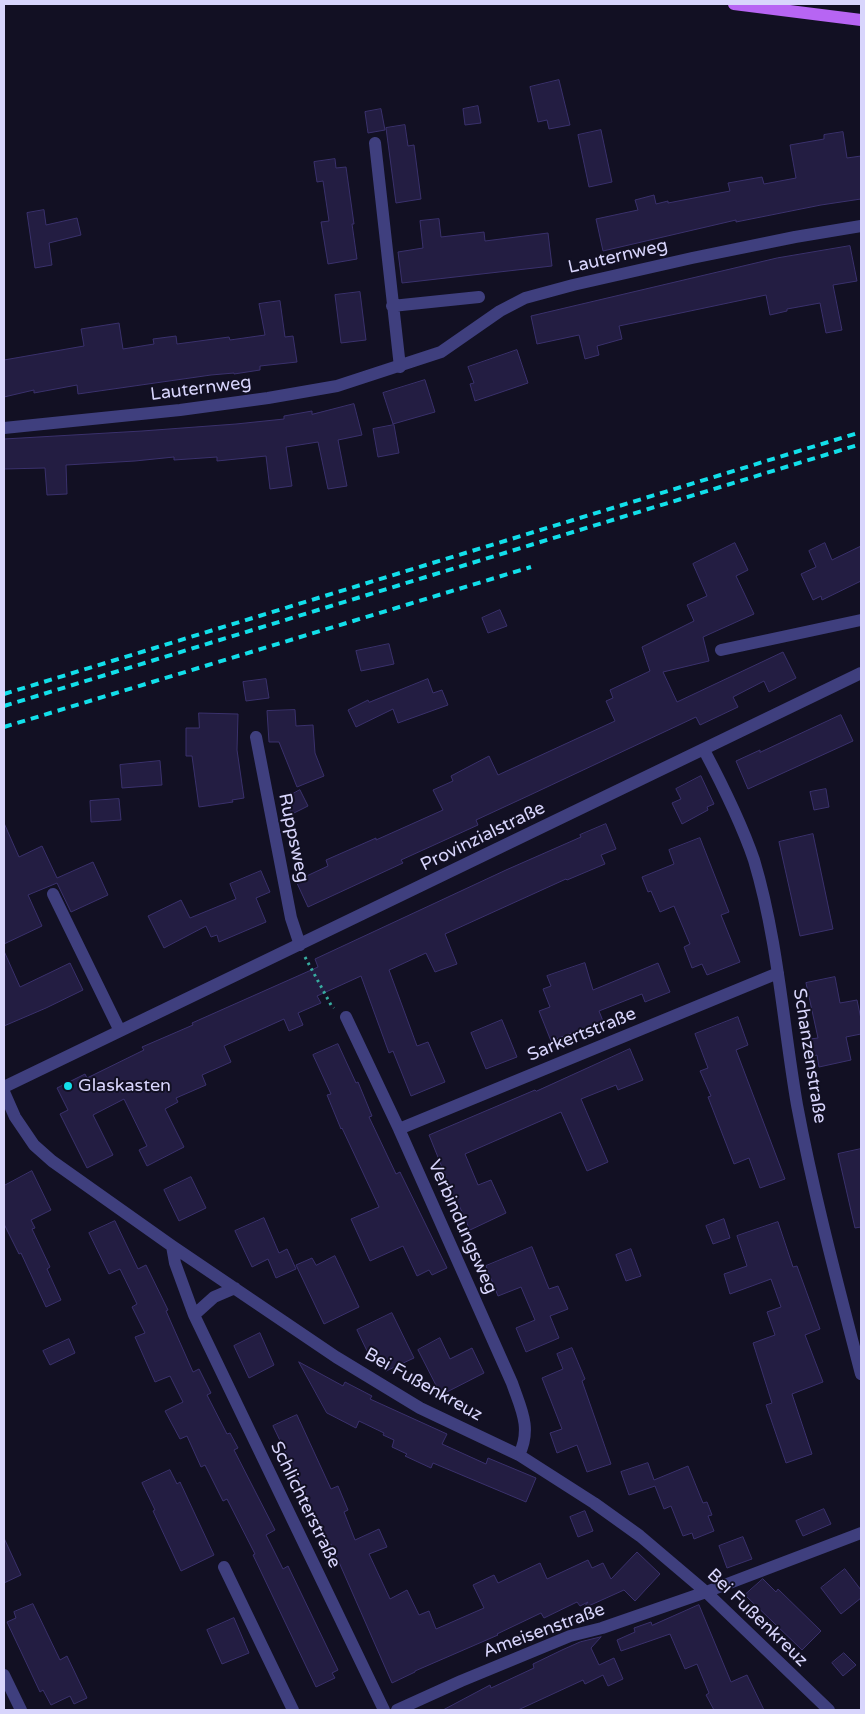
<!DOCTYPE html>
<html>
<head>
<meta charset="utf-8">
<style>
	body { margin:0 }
	#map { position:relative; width:865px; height:1714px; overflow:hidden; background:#121023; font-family:"Varela Round",sans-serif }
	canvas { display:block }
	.frame { position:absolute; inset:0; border:5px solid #d8d5fc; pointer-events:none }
</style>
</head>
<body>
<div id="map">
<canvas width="865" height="1714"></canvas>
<div class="frame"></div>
</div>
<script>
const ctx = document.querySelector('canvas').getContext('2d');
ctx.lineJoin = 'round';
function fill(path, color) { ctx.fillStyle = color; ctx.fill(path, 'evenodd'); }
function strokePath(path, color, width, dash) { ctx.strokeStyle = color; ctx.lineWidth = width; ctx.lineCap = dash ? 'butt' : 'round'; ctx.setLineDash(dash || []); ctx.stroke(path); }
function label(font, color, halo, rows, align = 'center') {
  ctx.font = font + ' "Varela Round",sans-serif'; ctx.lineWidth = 4; ctx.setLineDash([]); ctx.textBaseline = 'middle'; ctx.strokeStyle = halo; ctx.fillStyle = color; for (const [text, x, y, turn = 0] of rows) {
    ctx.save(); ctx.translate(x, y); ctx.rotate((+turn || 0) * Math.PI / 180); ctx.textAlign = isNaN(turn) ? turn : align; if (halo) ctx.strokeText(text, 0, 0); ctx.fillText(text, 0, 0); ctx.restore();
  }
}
const building = new Path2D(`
	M559 80 570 125 549 129 547 120 538 122 530 87Z
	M478 106 481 123 465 125 463 109Z
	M381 109 385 130 368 133 365 112Z
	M405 125 408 146 414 145 421 199 396 203 386 128Z
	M601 130 612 182 589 187 578 135Z
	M843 132 847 158 861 156V199L821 205 736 222V220L603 251 596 219 638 210 635 200 654 195 656 204 668 201V203L730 191 728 183 762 177 764 184 796 178 790 145 824 139V135Z
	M335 159 336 168 346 167 354 224H352L357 259 328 264 321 222 329 221 323 181 317 182 314 162Z
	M44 210 46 225 77 218 81 235 49 243 52 265 35 268 27 213Z
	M439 219 441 237 484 232 485 241 548 233 552 266 402 283 398 252 423 248 420 221Z
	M850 246 857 281 833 285 842 330 826 333 820 303 787 309V311L770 315 766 295 619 326 622 339 597 346 599 355 585 359 579 335 537 344 531 316 777 258Z
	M360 292 366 340 341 343 335 295Z
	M280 301 285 337 293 336 297 362 260 366V370L234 374V373L211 375 78 394 77 385 34 393V390L4 397V360L84 346 81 329 119 323 123 349 154 344 153 339 176 336 177 344 229 337 230 340 265 335 259 304Z
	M517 350 528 383 475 401 470 384 474 383 468 367Z
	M425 380 435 412 393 424 383 393Z
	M354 404 362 435 338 440 347 486 328 489 318 442 286 447 292 486 270 489 266 456 217 461V457L174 460V457L135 461 66 465 67 494 47 495 45 468 4 469V439L142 431 236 424 284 419V416L312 411V414Z
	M394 425 399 453 378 457 373 429Z
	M735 543 748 570 736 576 754 614 703 637 709 661 663 672 677 702 783 652 796 678 769 692 764 681 733 697 738 707 700 725 696 717 530 795 476 820 478 825 401 860 403 863 308 907 296 881 328 866 326 860 376 838V840L443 810 433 790 453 781 451 776 489 756 498 775 615 721 606 701 613 698 610 690 650 671 642 647 694 621 687 605 707 596 693 564Z
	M825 543 832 560 861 546V581L822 600 821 596 813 600 801 574 816 567 809 551Z
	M500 610 507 626 488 633 482 618Z
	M389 644 394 664 361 671 356 651Z
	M266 679 269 698 246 701 243 682Z
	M428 679 433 693 442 690 448 705 398 723 393 709 356 727 348 710 368 700 369 702Z
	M295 710 296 726 313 725 315 753 324 776 297 787 279 742H269L267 711Z
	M199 713 238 714 237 750 244 798 232 800 233 802 199 807 192 756H186V728H199Z
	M841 715 853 741 748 789 736 761 760 750V752Z
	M160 761 162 785 122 788 120 765Z
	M701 776 714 804 707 807 708 810 682 824 672 803 681 799 676 789Z
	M826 789 829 807 814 810 810 792Z
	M300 790 308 806 292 814 284 799Z
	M119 799 121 820 91 822 90 801Z
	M4 823 19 857 42 846 57 878 93 862 108 895 71 912 57 883 28 895 42 926 4 944Z
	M606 824 616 849 601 855 605 864 567 880 566 879 445 934 457 964 435 972 426 953 389 970 417 1046 428 1042 445 1082 411 1096 393 1051 389 1053 361 976 317 996 321 1003 298 1013 303 1025 289 1031 284 1019 224 1046 231 1062 202 1075 206 1085 176 1098 178 1102 165 1109 184 1147 147 1166 139 1150 147 1146 124 1099 93 1115 113 1155 87 1168 60 1114 68 1110 57 1088 85 1074 87 1078 144 1050 142 1047 193 1025 192 1023 318 967 315 959 506 870 581 837 580 835Z
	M813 834 833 929 800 936 779 842Z
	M700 838 729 912 721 915 740 962 707 975 702 964 692 968 684 947 690 944 674 906 660 912 651 891 648 892 642 877 674 864 669 850Z
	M261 871 270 892 256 898 266 922 219 942 217 935 211 937 206 926 164 948 148 916 181 900 190 918 236 899 230 884Z
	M4 951 20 987 70 963 83 990 46 1008 4 1026Z
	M585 963 593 990 658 963 670 992 645 1002 642 994 599 1011 603 1021 551 1041 539 1011 550 1007 543 989 551 986 547 976Z
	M835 977 840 1003 857 1000 861 1019V1034L846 1037 851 1060 819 1067 817 1055 814 1056 810 1039 818 1038 806 983Z
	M738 1017 748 1045 736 1050 785 1179 760 1188 749 1158 734 1164 708 1097 711 1096 700 1071 708 1068 695 1034Z
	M502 1020 517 1057 486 1069 471 1033Z
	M338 1044 356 1083 358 1082 372 1116 369 1117 396 1174 400 1172 447 1268 432 1275 429 1270 417 1276 403 1246 370 1261 351 1219 379 1207 342 1128 341 1129 327 1095 331 1094 313 1055Z
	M630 1049 643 1080 618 1090 616 1085 581 1099 608 1162 587 1171 561 1112 465 1154 478 1185 491 1180 506 1213 470 1230 458 1203 454 1205 442 1179 446 1177 429 1135 535 1090 536 1091Z
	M861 1149V1227L855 1228 838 1154Z
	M32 1171 51 1210 31 1220 35 1228 32 1229 50 1267 47 1269 61 1300 46 1307 21 1253 19 1254 4 1224V1186Z
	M191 1177 206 1208 179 1221 164 1190Z
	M264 1218 279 1253 287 1249 296 1269 276 1278 268 1259 252 1267 235 1231Z
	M724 1219 730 1238 713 1244 706 1226Z
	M115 1221 138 1269 146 1265 168 1310 166 1311 193 1372 199 1369 211 1393 207 1395 227 1434 230 1433 238 1448 234 1450 275 1530 266 1535 283 1569 288 1566 338 1670 332 1673 335 1678 316 1687 253 1555 255 1554 227 1499 223 1501 205 1465 201 1467 187 1436 180 1439 165 1411 183 1402 170 1376 155 1382 135 1337 145 1333 132 1307 137 1304 120 1269 109 1274 89 1233Z
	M778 1222 793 1267 797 1266 820 1329 805 1335 823 1382 792 1394 812 1454 786 1463 766 1405 772 1403 753 1343 775 1335 767 1312 781 1307 771 1279 730 1294 724 1274 747 1266 737 1236Z
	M532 1247 549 1289 558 1286 568 1309 550 1316 559 1338 526 1352 516 1328 535 1320 521 1287 498 1296 486 1266Z
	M631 1249 641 1276 626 1281 616 1255Z
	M335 1256 359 1307 324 1324 296 1265 312 1258 316 1265Z
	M392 1313 414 1358 386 1371 376 1349 368 1353 357 1330Z
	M260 1333 274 1365 249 1378 234 1346Z
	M440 1338 450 1359 472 1348 484 1373 441 1395 418 1350Z
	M69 1339 75 1353 50 1365 43 1351Z
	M572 1348 585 1379 582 1381 611 1464 587 1472 577 1445 557 1453 550 1433 562 1429 542 1378 563 1369 557 1354Z
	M299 1362 343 1386 345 1382 372 1396 370 1399 447 1434 442 1444 486 1464 488 1458 536 1478 526 1502 433 1463 431 1468 405 1456 407 1454 392 1447 394 1440 383 1435 384 1433 359 1421 356 1428 327 1413Z
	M297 1415 331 1489 338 1486 348 1510 344 1512 355 1540 379 1529 387 1547 369 1554 390 1599 407 1590 419 1615 429 1611 436 1629 484 1608 473 1585 494 1575 498 1583 540 1563 547 1579 588 1560 592 1568 603 1563 611 1579 637 1552 660 1574 635 1601 624 1590 584 1608V1607L588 1602 580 1606 577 1602 544 1618 541 1613 497 1634 498 1635 415 1671V1672L392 1683 331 1544 328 1545 298 1476H297L273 1426Z
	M648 1463 654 1480 688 1466 703 1503 707 1502 712 1515 708 1516 714 1531 694 1539 692 1533 683 1536 671 1506 664 1509 655 1486 629 1495 621 1472Z
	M170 1470 177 1484 180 1482 214 1555 181 1571 153 1511 155 1510 142 1483Z
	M824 1509 831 1524 803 1536 796 1521Z
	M585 1511 593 1531 578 1537 570 1517Z
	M743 1537 752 1559 727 1568 719 1546Z
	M4 1538 21 1575 4 1583Z
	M845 1569 861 1590V1598L841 1614 821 1588Z
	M763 1579 776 1592 778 1589 821 1631 802 1650 745 1595Z
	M33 1604 60 1660 67 1656 87 1698 74 1704 70 1696 51 1705 43 1690 40 1692 7 1622 16 1618 14 1612Z
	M699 1605 731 1682 747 1675 764 1710H714L706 1695 709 1693 697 1664 685 1669 670 1634 621 1651 617 1640 635 1632 634 1628 651 1622 652 1625Z
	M234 1618 249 1653 222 1664 207 1630Z
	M601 1637 591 1648 599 1665 614 1658 623 1679 608 1686 603 1675 585 1684 583 1680 518 1710H443L490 1685 491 1688 534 1668 533 1664 562 1650 580 1642Z
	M844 1653 856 1665 843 1676 832 1663Z`);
fill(building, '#231d42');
strokePath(building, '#3a316c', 1);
strokePath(new Path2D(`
	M305 957 331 1005 334 1008`), '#38aca0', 3, [2.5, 4]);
strokePath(new Path2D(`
	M375 143 400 367
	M392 306 479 297
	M4 428 180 410 268 398 337 386 441 352 500 311 525 298 573 285 692 258 795 237 861 226
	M721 650 861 620
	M256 737 291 918 300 945
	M704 750C723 786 741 822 754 860 778 940 783 1024 797 1105 814 1196 838 1285 861 1374
	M53 894 120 1031
	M346 1017 399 1129 512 1383C521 1409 532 1428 519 1455
	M4 1087 861 673
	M4 1092 15 1117 34 1145 52 1161 172 1246 336 1357 420 1408 519 1455 594 1503 640 1536 706 1592 829 1710
	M399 1129 778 973
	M172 1246 175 1263 194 1315 384 1710
	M194 1315 214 1297 235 1288
	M224 1567 293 1710
	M4 1675 21 1710
	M397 1710 461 1681 570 1636 602 1628 706 1592 861 1533`), '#3f3f7e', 12);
strokePath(new Path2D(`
	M734 4 861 20`), '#b765f3', 12);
strokePath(new Path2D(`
	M4 694 861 432
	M4 706 861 444
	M4 727 531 567`), '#12dfea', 4, [8, 6]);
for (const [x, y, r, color] of [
	[68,1086,5,"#12dfea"]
]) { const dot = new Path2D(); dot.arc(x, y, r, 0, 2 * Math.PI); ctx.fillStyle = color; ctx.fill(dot); strokePath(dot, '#121023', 2); }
label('18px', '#d8d5fc', '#121023', [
	["Lauternweg",618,257,-13],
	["Lauternweg",201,389,-7],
	["Provinzialstraße",483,837,-26],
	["Ruppsweg",293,838,78],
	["Sarkertstraße",582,1035,-22],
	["Schanzenstraße",809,1056,81],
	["Verbindungsweg",462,1227,66],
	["Bei Fußenkreuz",423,1385,29],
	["Schlichterstraße",305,1505,64],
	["Bei Fußenkreuz",757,1618,44],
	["Ameisenstraße",544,1631,-20]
]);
label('18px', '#d8d5fc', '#121023', [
	["Glaskasten",78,1086]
], 'left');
</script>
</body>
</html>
